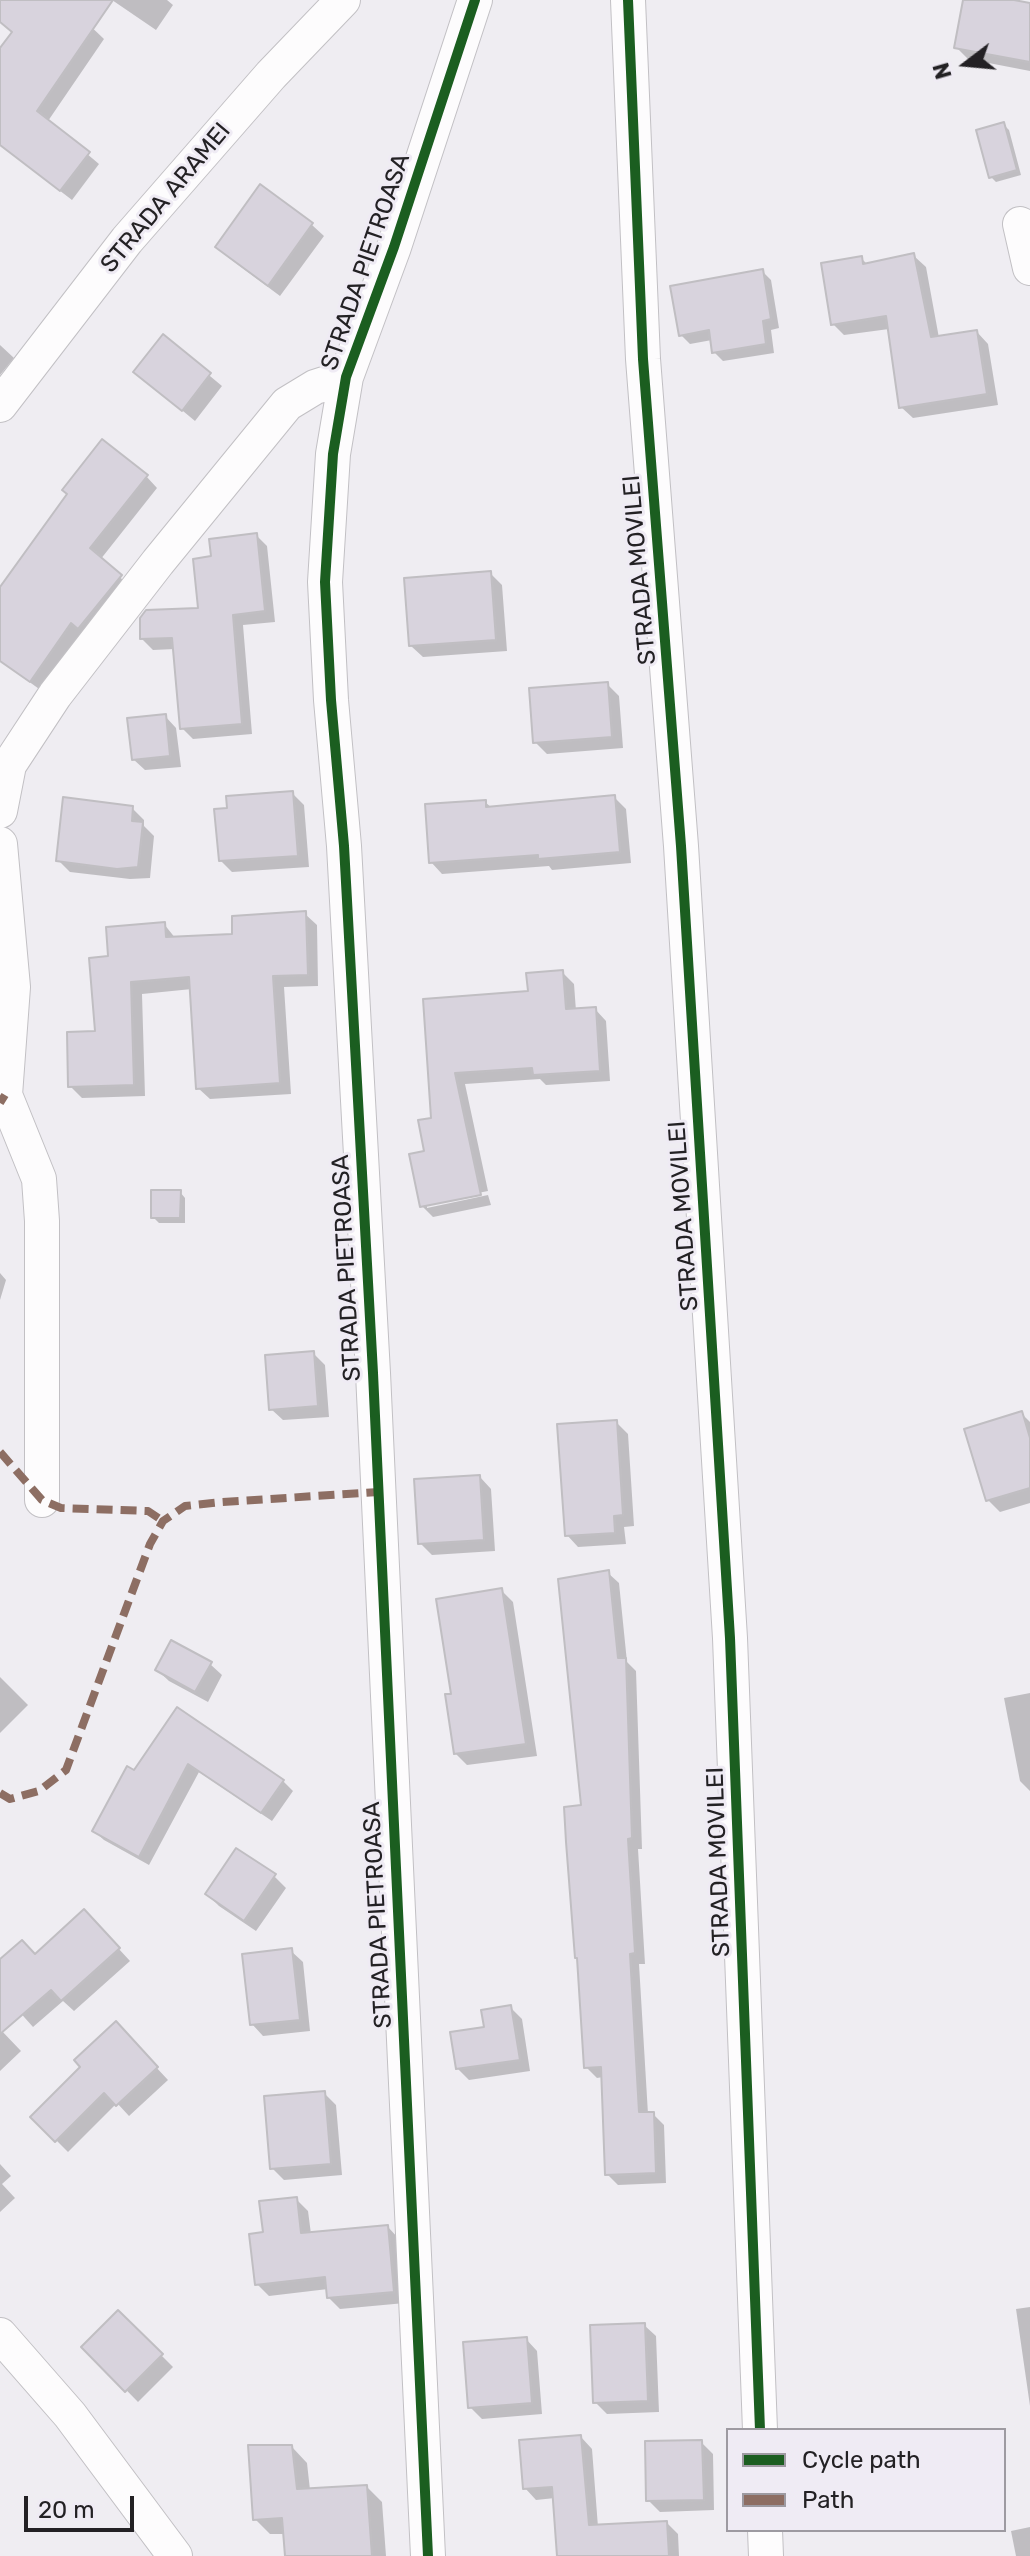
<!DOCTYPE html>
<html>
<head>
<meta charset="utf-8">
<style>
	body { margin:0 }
	#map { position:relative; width:1030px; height:2556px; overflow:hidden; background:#efedf2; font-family:Rubik,sans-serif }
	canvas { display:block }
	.legend { position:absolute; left:726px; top:2428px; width:280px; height:104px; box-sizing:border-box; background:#efebf4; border:2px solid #9d9aa1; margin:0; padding:10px 14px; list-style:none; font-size:24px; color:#232124 }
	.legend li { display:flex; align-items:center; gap:16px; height:40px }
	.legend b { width:40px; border:2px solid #9d9aa1 }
	.north { position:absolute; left:926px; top:24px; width:80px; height:80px; -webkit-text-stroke:6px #efebf4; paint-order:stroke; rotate:254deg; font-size:22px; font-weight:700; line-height:32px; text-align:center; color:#232124 }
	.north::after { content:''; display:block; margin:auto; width:28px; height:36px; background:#232124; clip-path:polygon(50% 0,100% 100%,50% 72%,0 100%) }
	.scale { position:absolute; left:24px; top:2496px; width:110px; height:36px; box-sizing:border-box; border:4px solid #232124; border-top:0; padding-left:10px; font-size:24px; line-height:28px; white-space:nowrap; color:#232124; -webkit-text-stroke:6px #efebf4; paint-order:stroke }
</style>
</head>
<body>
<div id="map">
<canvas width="1030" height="2556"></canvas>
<ul class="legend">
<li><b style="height:10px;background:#1b5e20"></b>Cycle path</li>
<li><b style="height:10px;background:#8d6e63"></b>Path</li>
</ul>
<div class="north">N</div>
<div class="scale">20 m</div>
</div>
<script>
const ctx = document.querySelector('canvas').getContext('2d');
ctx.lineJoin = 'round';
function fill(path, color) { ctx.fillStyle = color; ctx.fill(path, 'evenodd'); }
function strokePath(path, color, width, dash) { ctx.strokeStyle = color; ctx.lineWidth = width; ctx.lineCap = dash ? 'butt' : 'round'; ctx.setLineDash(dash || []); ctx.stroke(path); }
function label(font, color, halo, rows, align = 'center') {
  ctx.font = font + ' Rubik,sans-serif'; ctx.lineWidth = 6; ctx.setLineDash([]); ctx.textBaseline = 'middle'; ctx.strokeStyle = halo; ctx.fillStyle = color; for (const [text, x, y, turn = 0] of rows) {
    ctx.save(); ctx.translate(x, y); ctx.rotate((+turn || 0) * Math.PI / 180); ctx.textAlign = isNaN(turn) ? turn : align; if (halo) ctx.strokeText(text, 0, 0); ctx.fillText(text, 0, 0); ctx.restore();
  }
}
fill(new Path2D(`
	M0 0H63L104 39 48 121 99 164 72 200 25 164 0 109V51L14 33 0 20Z
	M112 0H167L173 5 156 30Z
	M965 0H1003L1030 5V71L968 59 956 47Z
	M1003 124 1009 130 1021 175 996 182 991 177Z
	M261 187 312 225 324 236 280 296 229 258 217 246Z
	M914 256 926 267 939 338 977 332 988 344 998 405 913 418 901 407 889 329 844 335 833 324 861 258 868 265Z
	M762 271 771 280 779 328 771 330 774 353 723 361 714 352 712 340 690 344 681 335Z
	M163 337 222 386 195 421 136 372Z
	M0 345 14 358 0 375Z
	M146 476 157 488 100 560 131 587 42 691 0 661V588Z
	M256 535 267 546 275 622 243 625 252 734 193 739 182 728 175 649 153 650 142 639 200 610 213 558Z
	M490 573 502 585 507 651 423 657 411 646Z
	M607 684 619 696 623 748 547 754 535 742Z
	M165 716 176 728 181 767 145 770 133 759Z
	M292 793 304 805 309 867 232 872 220 860Z
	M614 797 626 809 631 863 552 870 549 866 442 874 431 862 485 802 492 808Z
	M132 808 144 820V826L154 836 150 878 130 879 70 872 58 860Z
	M305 914 317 925 318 986 284 987 291 1094 210 1099 198 1088 192 989 142 994 145 1096 82 1098 70 1086 97 1033 111 958 164 924 176 939 235 936Z
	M562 972 574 984 576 1011 595 1009 606 1021 610 1081 546 1085 540 1079 465 1084 488 1191 427 1203V1208L488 1195 491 1205 433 1217 422 1206 427 1152 433 1119 425 1001 530 993Z
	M180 1192 185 1198V1223H159L153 1217Z
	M0 1273 6 1280 0 1300Z
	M313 1353 325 1365 329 1417 283 1420 271 1409Z
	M1022 1414 1030 1422V1503L1000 1512 988 1500Z
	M616 1422 628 1434 634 1526 624 1527 626 1544 578 1547 567 1535Z
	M480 1477 491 1489 495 1551 432 1555 420 1543Z
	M608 1573 619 1583 627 1662 636 1671 642 1849H638L645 1964H639L648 2114H653L664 2125 666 2183 618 2185 607 2174 603 2077 597 2078 586 2067 583 1807Z
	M501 1590 513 1602 537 1756 467 1765 455 1753 453 1695Z
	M210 1664 222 1675 208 1702 169 1681 157 1670Z
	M0 1677 28 1705 0 1733Z
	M1030 1693V1791L1020 1781 1004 1698Z
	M177 1710 283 1781 293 1791 272 1821 199 1772 149 1865 104 1840 94 1831Z
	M274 1876 286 1888 256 1931 219 1906 207 1894Z
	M95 1923 130 1961 74 2011 63 2001 33 2027 0 1990V1962L35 1956Z
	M291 1951 303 1962 310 2031 263 2036 252 2024Z
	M510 2007 522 2019 530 2071 469 2080 457 2068 486 2029Z
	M0 2029 21 2051 0 2071Z
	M127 2036 168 2080 129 2116 117 2103 68 2152 33 2117Z
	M324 2093 336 2105 342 2175 284 2180 272 2168Z
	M0 2164 11 2176 2 2184 15 2198 0 2212Z
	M296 2199 308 2211 311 2234 388 2227 399 2239 405 2303 340 2309 328 2297V2289L269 2296 257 2284 265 2234Z
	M1030 2307V2406L1016 2309Z
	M118 2312 173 2367 138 2402 84 2347Z
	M644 2325 656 2336 659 2412 607 2414 595 2402Z
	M526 2339 537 2351 542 2414 482 2419 470 2407Z
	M581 2437 592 2449 598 2527 667 2523 678 2534 679 2556H559L555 2498 536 2500 525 2488Z
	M701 2442 713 2454 714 2510 660 2512 648 2500Z
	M292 2447 307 2463 310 2490 367 2487 382 2502 386 2556H287L285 2534H270L255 2519Z
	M1030 2527V2556H1016L1011 2531Z`), '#0003');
const building = new Path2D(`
	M0 0H113L37 111 90 152 60 191 0 145V48L12 32 0 22Z
	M963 0H1014L1030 3V62L954 48Z
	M1004 122 1017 170 989 178 976 130Z
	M260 184 313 223 268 286 215 247Z
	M914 253 931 337 977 330 987 394 899 408 886 316 831 325 821 263 862 256 863 264Z
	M763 269 771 319 763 321 766 344 712 353 709 330 679 336 670 286Z
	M163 334 211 373 182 411 133 372Z
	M102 439 148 475 90 548 122 575 78 629 71 623 30 682 0 661V587L67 494 62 490Z
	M257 533 265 611 233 615 242 724 180 729 172 638 140 639V618L146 610 198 608 193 559 211 556 209 539Z
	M491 571 496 640 409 646 404 578Z
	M608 682 612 737 533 743 529 688Z
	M166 714 170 756 132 760 127 718Z
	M293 791 298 856 219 861 214 809 227 808 226 796Z
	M615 795 620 852 538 859V855L429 863 425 804 486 800V807Z
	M63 797 133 806 132 821 143 822 138 867 117 869 56 861Z
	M306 911 308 975 273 976 280 1083 196 1089 189 977 131 982 134 1085 68 1087 67 1032 95 1031 89 958 108 956 106 927 165 922 166 937 232 934V916Z
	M563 970 566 1009 596 1007 600 1071 533 1075 532 1068 455 1073 481 1195 420 1207 409 1154 424 1151 418 1120 431 1118 423 999 528 991 526 973Z
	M151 1190H181L180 1218H151Z
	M314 1351 318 1406 269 1410 265 1355Z
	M1022 1411 1030 1438V1488L986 1501 964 1429Z
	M617 1420 623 1515 614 1516 615 1533 565 1536 557 1424Z
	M480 1475 484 1540 418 1544 414 1479Z
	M609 1570 618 1658H626L632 1838 628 1839 635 1953 630 1954 639 2112H654L656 2173 605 2175 601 2067 584 2068 577 1958H575L566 1842 564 1807 581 1805 558 1579Z
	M502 1588 526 1744 454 1754 445 1694H451L436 1599Z
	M171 1640 212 1662 195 1692 155 1670Z
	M177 1707 284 1780 261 1813 188 1764 139 1857 92 1831 127 1766 134 1770Z
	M236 1848 276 1874 244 1921 205 1894Z
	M84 1909 120 1948 61 2001 51 1990 0 2034V1959L22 1940 35 1954Z
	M292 1948 300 2020 250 2025 242 1954Z
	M511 2005 520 2060 456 2069 450 2032 484 2027 481 2010Z
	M116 2021 158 2067 116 2106 104 2093 55 2142 30 2117 80 2067 74 2060Z
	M325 2091 331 2164 270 2169 264 2096Z
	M297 2197 301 2233 388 2225 394 2292 327 2298 325 2277 255 2285 249 2234 263 2232 259 2201Z
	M118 2310 163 2354 125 2392 81 2347Z
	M645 2323 648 2401 593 2403 590 2325Z
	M527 2337 532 2403 468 2408 463 2342Z
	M581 2435 589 2525 667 2521 669 2556H557L552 2487 523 2489 519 2440Z
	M702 2440 704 2500 646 2501 645 2441Z
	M248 2445H292L297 2489 367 2485 372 2556H285L282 2518 253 2520Z`);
fill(building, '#d8d3dd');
strokePath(building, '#c0bec2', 2);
const street = new Path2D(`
	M628 0 643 359 681 846 730 1638 760 2430
	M1020 224 1030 268
	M0 405 127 240 271 75 343 0
	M0 811 9 765 55 695 158 562 287 404 315 387 346 377
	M0 844 13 987 5 1095 39 1179 42 1221V1500
	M0 2335 70 2415 175 2556
	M765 2530 766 2556
	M428 2556 373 1373 344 846 331 700 325 582 333 454 346 377 394 247 475 0`);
strokePath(street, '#c2c0c4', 36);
strokePath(street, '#fdfcfd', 34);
strokePath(new Path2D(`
	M0 1103 5 1095
	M0 1452 42 1500 61 1508 148 1511 163 1521
	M0 1793 10 1799 39 1791 66 1770 150 1544 163 1521 185 1506 222 1502 379 1492`), '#8d6e63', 8, [16, 8]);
strokePath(new Path2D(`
	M628 0 643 359 681 846 730 1638 760 2430
	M428 2556 373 1373 344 846 331 700 325 582 333 454 346 377 394 247 475 0`), '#1b5e20', 10);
label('24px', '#232124', '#efebf4', [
	["STRADA ARAMEI",166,198,-50],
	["STRADA PIETROASA",366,262,-71],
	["STRADA MOVILEI",640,570,-95],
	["STRADA MOVILEI",684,1216,-94],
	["STRADA PIETROASA",347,1268,-93],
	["STRADA MOVILEI",719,1862,-92],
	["STRADA PIETROASA",378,1915,-93]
]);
</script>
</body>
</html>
